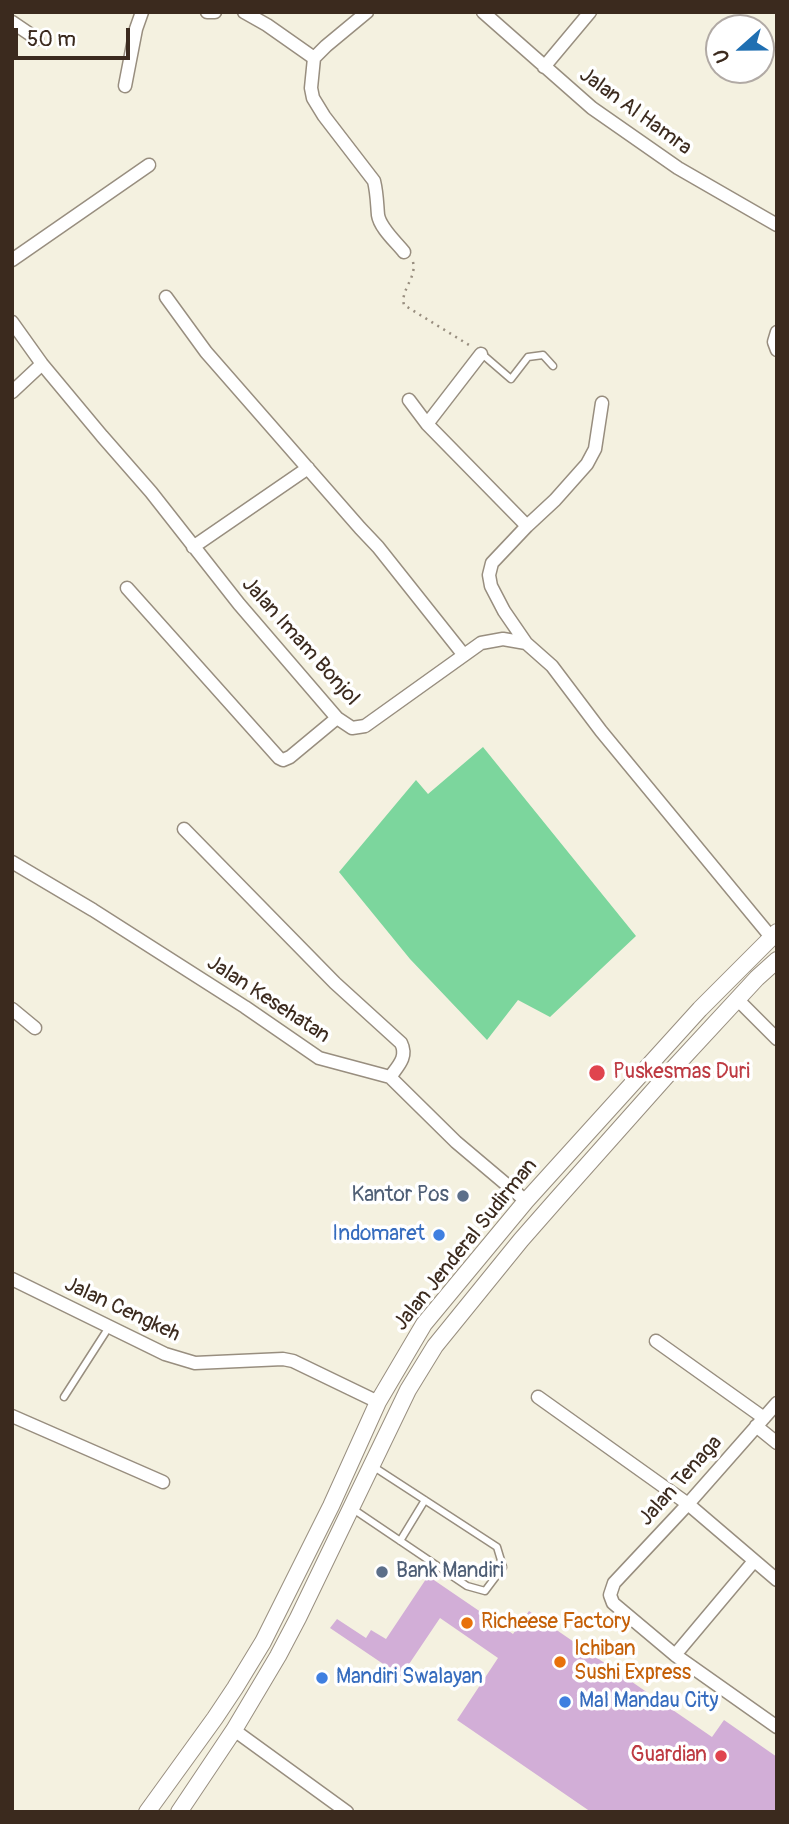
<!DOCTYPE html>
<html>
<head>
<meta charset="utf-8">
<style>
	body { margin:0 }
	#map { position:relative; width:789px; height:1824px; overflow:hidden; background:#f4f1e0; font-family:Pangolin,sans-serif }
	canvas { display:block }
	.frame { position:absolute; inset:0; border:14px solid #3b2a1e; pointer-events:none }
	.north { position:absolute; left:705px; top:14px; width:70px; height:70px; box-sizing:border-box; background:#fff; border:2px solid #b1aaa5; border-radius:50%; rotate:249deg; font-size:19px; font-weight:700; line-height:28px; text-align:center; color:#3b2a1e }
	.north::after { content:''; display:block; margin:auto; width:24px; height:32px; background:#1f6fb2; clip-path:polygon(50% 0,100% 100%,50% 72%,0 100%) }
	.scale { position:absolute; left:14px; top:28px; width:116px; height:32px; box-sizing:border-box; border:4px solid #3b2a1e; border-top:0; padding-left:9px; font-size:21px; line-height:24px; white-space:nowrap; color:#3b2a1e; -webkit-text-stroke:5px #fff; paint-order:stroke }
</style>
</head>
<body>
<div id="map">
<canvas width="789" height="1824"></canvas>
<div class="frame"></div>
<div class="north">U</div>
<div class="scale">50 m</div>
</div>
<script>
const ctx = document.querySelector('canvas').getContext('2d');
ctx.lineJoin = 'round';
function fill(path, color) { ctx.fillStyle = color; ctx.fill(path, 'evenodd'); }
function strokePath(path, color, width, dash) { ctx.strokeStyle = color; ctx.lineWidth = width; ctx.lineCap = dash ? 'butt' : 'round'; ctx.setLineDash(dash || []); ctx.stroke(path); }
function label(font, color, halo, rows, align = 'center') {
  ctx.font = font + ' Pangolin,sans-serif'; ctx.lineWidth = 7; ctx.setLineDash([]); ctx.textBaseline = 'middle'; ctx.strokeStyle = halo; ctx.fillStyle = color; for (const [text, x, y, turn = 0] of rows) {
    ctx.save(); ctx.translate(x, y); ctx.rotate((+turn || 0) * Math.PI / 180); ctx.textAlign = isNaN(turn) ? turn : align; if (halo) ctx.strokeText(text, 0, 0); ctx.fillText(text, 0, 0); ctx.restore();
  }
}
fill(new Path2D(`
	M483 747 636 936 550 1017 518 1000 487 1040 410 959 339 872 416 780 428 794Z`), '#7cd69d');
fill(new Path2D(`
	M428 1576 513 1634 529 1611 712 1737 724 1720 777 1757V1812H591L457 1720 498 1658 440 1618 401 1676 330 1628 337 1619 366 1638 371 1630 386 1639Z`), '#d2aed7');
const service = new Path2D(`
	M482 354 511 379 528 357 543 355 553 366
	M64 1397 109 1327
	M353 1509 467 1586 485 1591 503 1567 497 1547 374 1467
	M400 1541 425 1500`);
const minor = new Path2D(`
	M207 12H215
	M244 12 267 25 314 58
	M367 12 326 46 314 58 311 88 313 98 324 116 374 181C377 193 377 204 378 215 380 228 396 242 404 252
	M483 12 592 108 678 168 777 225
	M12 22 37 39
	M544 67 590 12
	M125 86 136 29 142 12
	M12 260 149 165
	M166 297 206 352 360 528 378 547 463 654
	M12 322 42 364 102 436 151 492 239 604 337 718 352 728 365 726 481 643 503 639 526 643 552 666 601 731 771 937
	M777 332 774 342 777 350
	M12 392 42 364
	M409 400 427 424 527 526
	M427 424 481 354
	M193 547 308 468
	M127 588 279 758 283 760 290 757 337 718
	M526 643 504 611 491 586 489 575 492 563 527 526 555 500 587 464 595 449 602 403
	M184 829 335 983 401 1043C408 1057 398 1066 390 1077
	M12 862 93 910 245 1007 319 1058 390 1077 456 1142 526 1201
	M738 1000 777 1039
	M12 1009 35 1028
	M12 1279 165 1354 195 1363 283 1359 293 1361 378 1402
	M656 1341 764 1418
	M538 1397 688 1504 777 1580
	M777 1403 688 1504 614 1583 610 1595 613 1603 675 1655 777 1727
	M12 1416 163 1482
	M756 1426 777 1443
	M675 1655 754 1561
	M234 1730 347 1812`);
const tertiary = new Path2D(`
	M147 1812 215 1718 235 1688 263 1642 331 1506 378 1402 424 1324 526 1201 700 1009 777 932
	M179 1812 234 1730 278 1656 298 1618 408 1390 435 1346 521 1240 557 1199 670 1072 757 978 777 960`);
strokePath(service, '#988e7f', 9);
strokePath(minor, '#988e7f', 15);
strokePath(tertiary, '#988e7f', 18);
strokePath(new Path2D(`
	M413 262C417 278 400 290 404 305L469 345`), '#988e7f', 2.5, [2, 5]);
strokePath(service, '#fff', 6);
strokePath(minor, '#fff', 12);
strokePath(tertiary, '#fff', 16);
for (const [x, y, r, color] of [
	[597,1073,9,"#e0444e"],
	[463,1196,7,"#5c6f8a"],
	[439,1235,7,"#3f7fe0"],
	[382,1572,7,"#5c6f8a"],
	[467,1623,7,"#e8710a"],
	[560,1662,7,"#e8710a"],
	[322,1678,7,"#3f7fe0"],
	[565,1702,7,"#3f7fe0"],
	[721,1756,7,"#e0444e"]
]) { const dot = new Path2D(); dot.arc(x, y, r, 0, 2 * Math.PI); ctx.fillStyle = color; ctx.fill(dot); strokePath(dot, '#fff', 2.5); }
label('21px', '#3b2a1e', '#fff', [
	["Jalan Al Hamra",635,112,36],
	["Jalan Imam Bonjol",300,642,48],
	["Jalan Kesehatan",268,1000,33],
	["Jalan Jenderal Sudirman",466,1245,-51],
	["Jalan Cengkeh",122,1310,25],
	["Jalan Tenaga",681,1481,-48]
]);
label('21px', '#be3a42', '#fff', [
	["Puskesmas Duri",613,1073],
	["Guardian",707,1756,"right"]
], 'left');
label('21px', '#4e5e75', '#fff', [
	["Kantor Pos",449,1196],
	["Bank Mandiri",396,1572,"left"]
], 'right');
label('21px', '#366cbe', '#fff', [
	["Indomaret",425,1235,"right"],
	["Mandiri Swalayan",336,1678],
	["Mal Mandau City",579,1702]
], 'left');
label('21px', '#c56008', '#fff', [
	["Richeese Factory",481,1623],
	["Ichiban",574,1650],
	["Sushi Express",574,1674]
], 'left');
</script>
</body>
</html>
